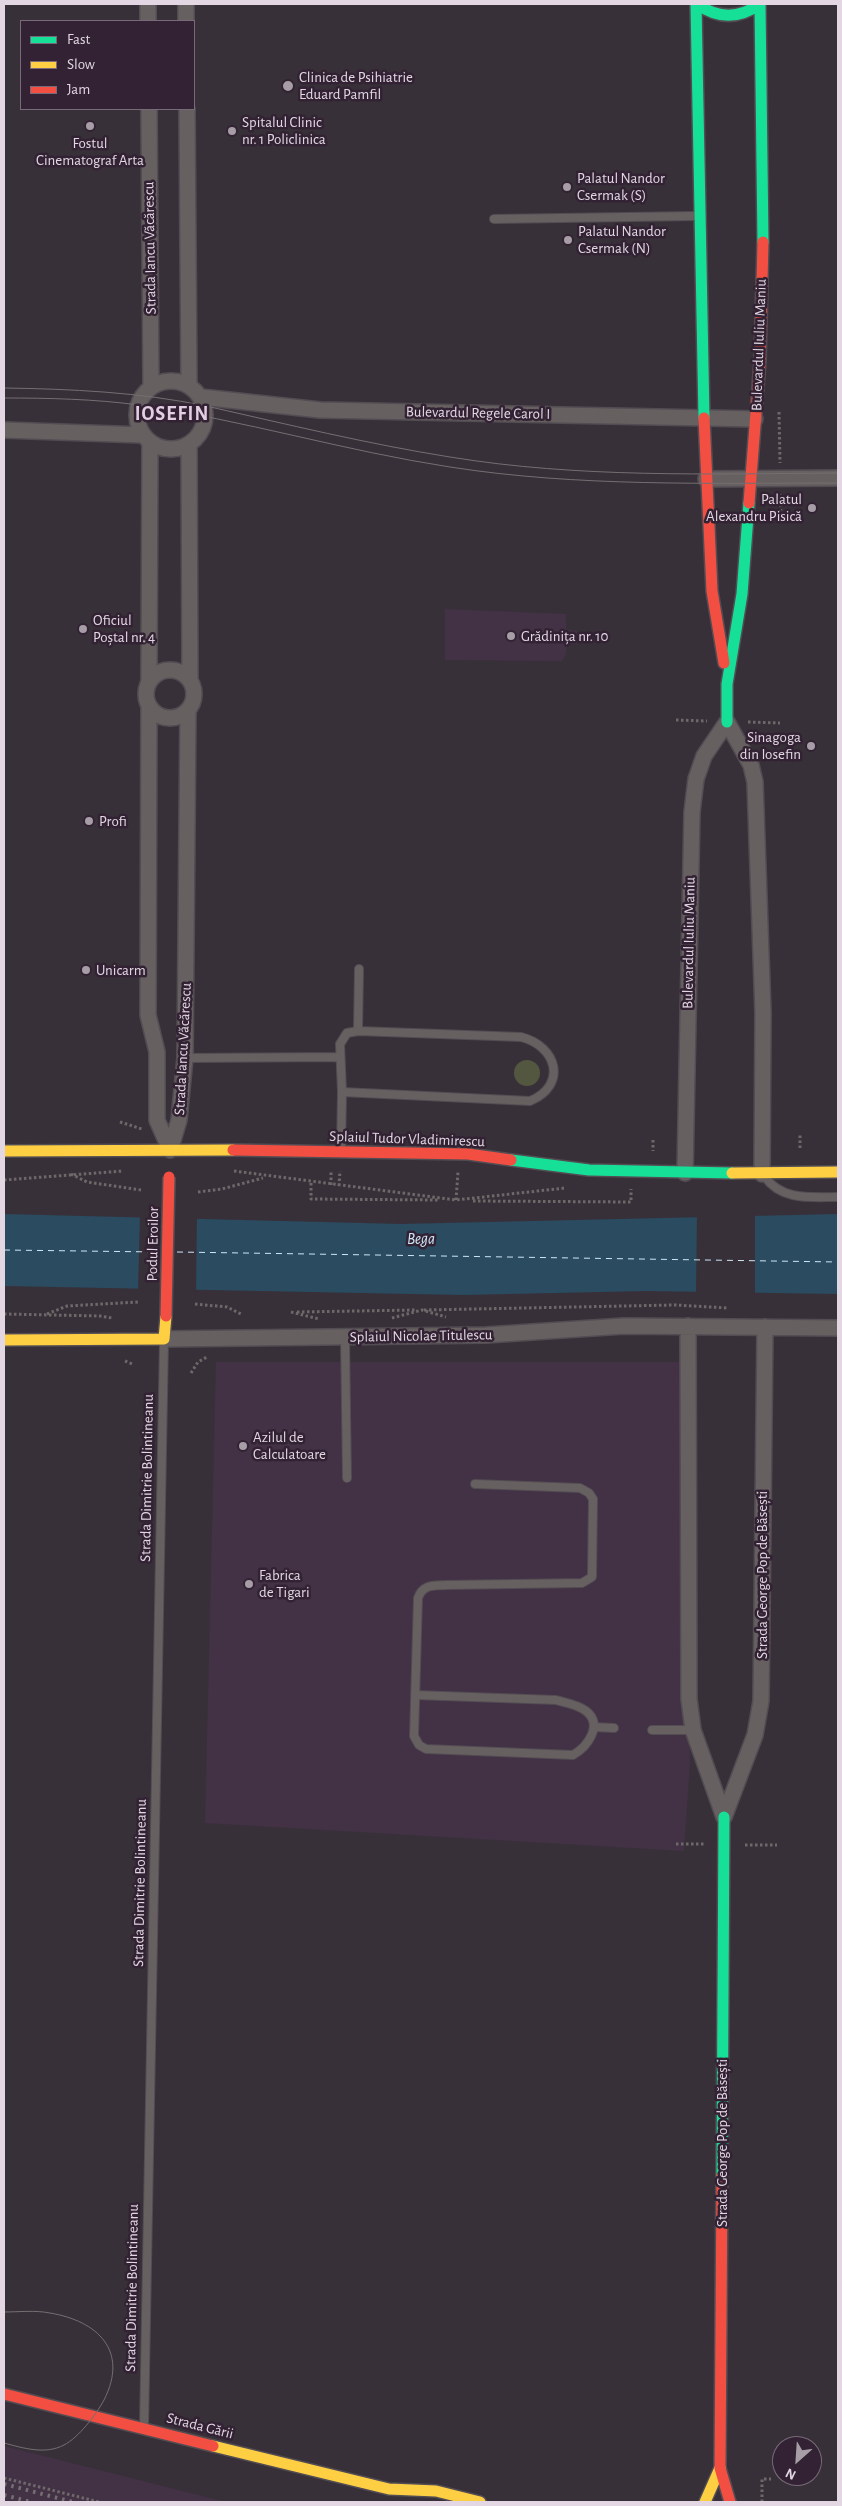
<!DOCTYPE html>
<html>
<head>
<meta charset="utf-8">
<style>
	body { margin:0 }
	#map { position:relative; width:842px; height:2506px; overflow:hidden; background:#383039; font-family:"Alegreya Sans",sans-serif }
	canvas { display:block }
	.frame { position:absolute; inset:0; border:5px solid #e2d7e2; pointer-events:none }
	.legend { position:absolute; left:20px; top:20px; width:175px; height:90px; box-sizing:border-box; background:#322233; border:1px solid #786a79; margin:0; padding:6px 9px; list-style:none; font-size:15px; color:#e2d7e2 }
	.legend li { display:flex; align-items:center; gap:10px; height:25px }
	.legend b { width:25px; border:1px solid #786a79 }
	.north { position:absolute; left:772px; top:2436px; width:50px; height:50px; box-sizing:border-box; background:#322233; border:1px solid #786a79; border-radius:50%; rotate:206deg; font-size:14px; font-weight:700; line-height:20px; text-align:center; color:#e2d7e2 }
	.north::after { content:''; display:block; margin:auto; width:18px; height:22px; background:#a69da7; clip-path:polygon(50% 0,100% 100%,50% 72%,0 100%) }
</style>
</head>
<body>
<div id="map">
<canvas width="842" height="2506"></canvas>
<div class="frame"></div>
<ul class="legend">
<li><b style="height:6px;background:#16e098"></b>Fast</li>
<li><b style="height:6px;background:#ffcf43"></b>Slow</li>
<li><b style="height:6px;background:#f24e42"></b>Jam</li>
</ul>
<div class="north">N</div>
</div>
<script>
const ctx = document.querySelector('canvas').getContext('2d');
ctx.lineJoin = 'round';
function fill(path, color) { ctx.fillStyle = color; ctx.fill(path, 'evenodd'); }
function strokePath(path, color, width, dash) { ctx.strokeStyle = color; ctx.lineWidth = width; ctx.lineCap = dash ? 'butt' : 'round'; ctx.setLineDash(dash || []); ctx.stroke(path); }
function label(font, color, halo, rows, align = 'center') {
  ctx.font = font + ' "Alegreya Sans",sans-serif'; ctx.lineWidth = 5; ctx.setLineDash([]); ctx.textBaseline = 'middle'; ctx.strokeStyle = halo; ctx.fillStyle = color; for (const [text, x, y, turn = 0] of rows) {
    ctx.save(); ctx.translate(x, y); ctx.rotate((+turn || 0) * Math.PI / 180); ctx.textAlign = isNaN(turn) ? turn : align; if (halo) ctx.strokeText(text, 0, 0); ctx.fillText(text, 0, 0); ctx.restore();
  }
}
fill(new Path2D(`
	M445 609 566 614V630L577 631V644H566V654L562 661 445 660Z
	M216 1362H685L690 1763 684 1851 205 1823Z
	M4 2446 226 2502H4Z`), '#433145');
fill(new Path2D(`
	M514 1073a13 13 0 1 1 26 0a13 13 0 1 1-26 0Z`), '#54573f');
fill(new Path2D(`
	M4 1214 401 1224 838 1214V1294L647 1291 463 1295 4 1286Z`), '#2a4b60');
fill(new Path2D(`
	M755 1212V1296L696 1294 697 1214Z
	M140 1215 197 1216 196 1292 138 1291Z`), '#383039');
strokePath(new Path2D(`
	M4 1250 158 1252
	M177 1252 838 1262`), '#cee7f8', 1, [6, 5]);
const lane = new Path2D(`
	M494 219 695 216
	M358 1031 359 969
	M185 1058 340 1057
	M341 1151 342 1092 340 1044 347 1033 358 1031 521 1037C557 1046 568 1085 530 1101L342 1092
	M765 1177C782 1201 811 1197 838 1197
	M345 1337 347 1478
	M415 1695 556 1700C566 1703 577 1704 586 1711 604 1725 587 1747 573 1755L426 1749 419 1745 414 1736 418 1598C423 1584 433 1586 446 1585L582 1583 592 1577 593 1499 589 1493 580 1488 475 1484
	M594 1727 614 1728
	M652 1730H693
	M144 2426 164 1340`);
const street = new Path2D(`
	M148 4V21
	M186 4V21
	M149 109 151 387
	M187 109 189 385
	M137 415a34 34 0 1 1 68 0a34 34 0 1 1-68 0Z
	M201 397 320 410 755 419
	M4 430 143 435
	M189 445 190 679
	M706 479 838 478
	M146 694a24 24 0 1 1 48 0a24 24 0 1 1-48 0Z
	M149 680 150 442
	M149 707 148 1015 157 1052V1120L170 1150
	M170 1150 179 1120 185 1058 188 710
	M685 1173 692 812 696 779 704 756 727 722 751 765 755 782 763 1013 762 1174
	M688 1326 689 1699 693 1730 724 1817
	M164 1339 486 1335 624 1326 838 1328
	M724 1817 755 1735 761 1701 765 1327`);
const fast = new Path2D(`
	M696 4 704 418
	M697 4C718 19 739 19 760 4
	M760 4 763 242
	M727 722V684L742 594 749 503
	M511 1160 589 1170 732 1173
	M722 2176 724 1817`);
const slow = new Path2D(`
	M4 1151 233 1150
	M732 1173 838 1172
	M4 1340 164 1339 166 1316
	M213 2446 389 2489 436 2491 480 2502
	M705 2502 720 2468`);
const jam = new Path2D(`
	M704 418 712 591 724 663
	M749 503 760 361 763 242
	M233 1150 468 1154 511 1160
	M722 2176 720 2468 730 2502
	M4 2394 213 2446`);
strokePath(lane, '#524c53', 10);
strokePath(street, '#524c53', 18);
strokePath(fast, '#524c53', 14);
strokePath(slow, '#524c53', 14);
strokePath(jam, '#524c53', 14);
strokePath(new Path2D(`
	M779 412 780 463
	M780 494 781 516
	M676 720 707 721
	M748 722 780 723
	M120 1122 142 1129
	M653 1140V1151
	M800 1148V1134
	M234 1171 456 1200 565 1188
	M71 1174 87 1182 141 1190
	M4 1180 123 1171
	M311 1183V1199L439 1200
	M331 1185V1171
	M339 1186 340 1171
	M198 1192 222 1189 263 1178
	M456 1200 458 1172
	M473 1201 631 1202V1189
	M195 1304 227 1307 241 1314
	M424 1310 675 1305 728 1308
	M291 1312 319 1319
	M297 1312 415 1310
	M4 1314 100 1316 112 1318
	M47 1314 67 1306 138 1302
	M392 1318 422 1310 446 1317
	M125 1361 132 1364
	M191 1373 198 1362 207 1357
	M676 1844H704
	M745 1845H777
	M4 2478 99 2502
	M762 2502V2479H771`), '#6e6869', 3, [2.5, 2.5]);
strokePath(lane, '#676060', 8);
strokePath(street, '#676060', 15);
strokePath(fast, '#16e098', 11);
strokePath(slow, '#ffcf43', 11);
strokePath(jam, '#f24e42', 11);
strokePath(new Path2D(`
	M4 388C71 389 139 392 206 406 286 424 368 444 450 457 578 478 709 474 838 473
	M4 398C49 398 94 399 139 405 243 420 345 451 450 467 578 487 709 483 838 483
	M4 2312C19 2312 35 2310 50 2313 98 2321 129 2351 104 2400 96 2415 78 2438 64 2445 45 2455 23 2448 4 2443`), '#756f72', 1);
strokePath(new Path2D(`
	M4 2484 73 2502
	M4 2495 31 2502`), '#756f72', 4, [2.5, 5]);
const jamBridge = new Path2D(`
	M166 1316 169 1177`);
strokePath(jamBridge, '#524c53', 14, []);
strokePath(jamBridge, '#f24e42', 11);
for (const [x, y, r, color] of [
	[288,86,6,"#a69da7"],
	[90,126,5,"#a69da7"],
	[232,131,5,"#a69da7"],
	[567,187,5,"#a69da7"],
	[568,240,5,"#a69da7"],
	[812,508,5,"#a69da7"],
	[83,629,5,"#a69da7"],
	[511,636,5,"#a69da7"],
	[811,746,5,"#a69da7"],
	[89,821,5,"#a69da7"],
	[86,970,5,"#a69da7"],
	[243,1446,5,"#a69da7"],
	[249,1584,5,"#a69da7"]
]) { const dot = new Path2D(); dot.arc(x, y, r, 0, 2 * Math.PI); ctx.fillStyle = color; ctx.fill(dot); strokePath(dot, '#322233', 2); }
label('15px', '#e2d7e2', '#322233', [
	["Clinica de Psihiatrie",299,77],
	["Eduard Pamfil",299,94],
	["Spitalul Clinic",242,122],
	["nr. 1 Policlinica",242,139],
	["Fostul",90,143,"center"],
	["Cinematograf Arta",90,160,"center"],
	["Palatul Nandor",577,178],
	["Csermak (S)",577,195],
	["Palatul Nandor",578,231],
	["Csermak (N)",578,248],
	["Palatul",802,499,"right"],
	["Alexandru Pisică",802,516,"right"],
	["Oficiul",93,620],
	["Poștal nr. 4",93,637],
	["Grădinița nr. 10",521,636],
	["Sinagoga",801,737,"right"],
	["din Iosefin",801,754,"right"],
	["Profi",99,821],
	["Unicarm",96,970],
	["Azilul de",253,1437],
	["Calculatoare",253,1454],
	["Fabrica",259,1575],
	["de Tigari",259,1592]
], 'left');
label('15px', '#e2d7e2', '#322233', [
	["Strada Iancu Văcărescu",150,248,-91],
	["Bulevardul Iuliu Maniu",759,345,-88],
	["Bulevardul Regele Carol I",478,413,1],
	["Bulevardul Iuliu Maniu",689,943,-89],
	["Strada Iancu Văcărescu",183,1049,-87],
	["Splaiul Tudor Vladimirescu",407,1139,2],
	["Podul Eroilor",153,1244,-89],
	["Splaiul Nicolae Titulescu",421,1336,-1],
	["Strada Dimitrie Bolintineanu",147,1478,-89],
	["Strada George Pop de Băsești",762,1575,-90],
	["Strada Dimitrie Bolintineanu",140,1883,-89],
	["Strada George Pop de Băsești",722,2143,-90],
	["Strada Dimitrie Bolintineanu",132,2288,-89],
	["Strada Gării",200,2426,14]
]);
label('italic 16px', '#cee7f8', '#322233', [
	["Bega",421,1239]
]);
ctx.letterSpacing = '1px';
label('bold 20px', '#e3cee4', '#322233', [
	["IOSEFIN",172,414]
]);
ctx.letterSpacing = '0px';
</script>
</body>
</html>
